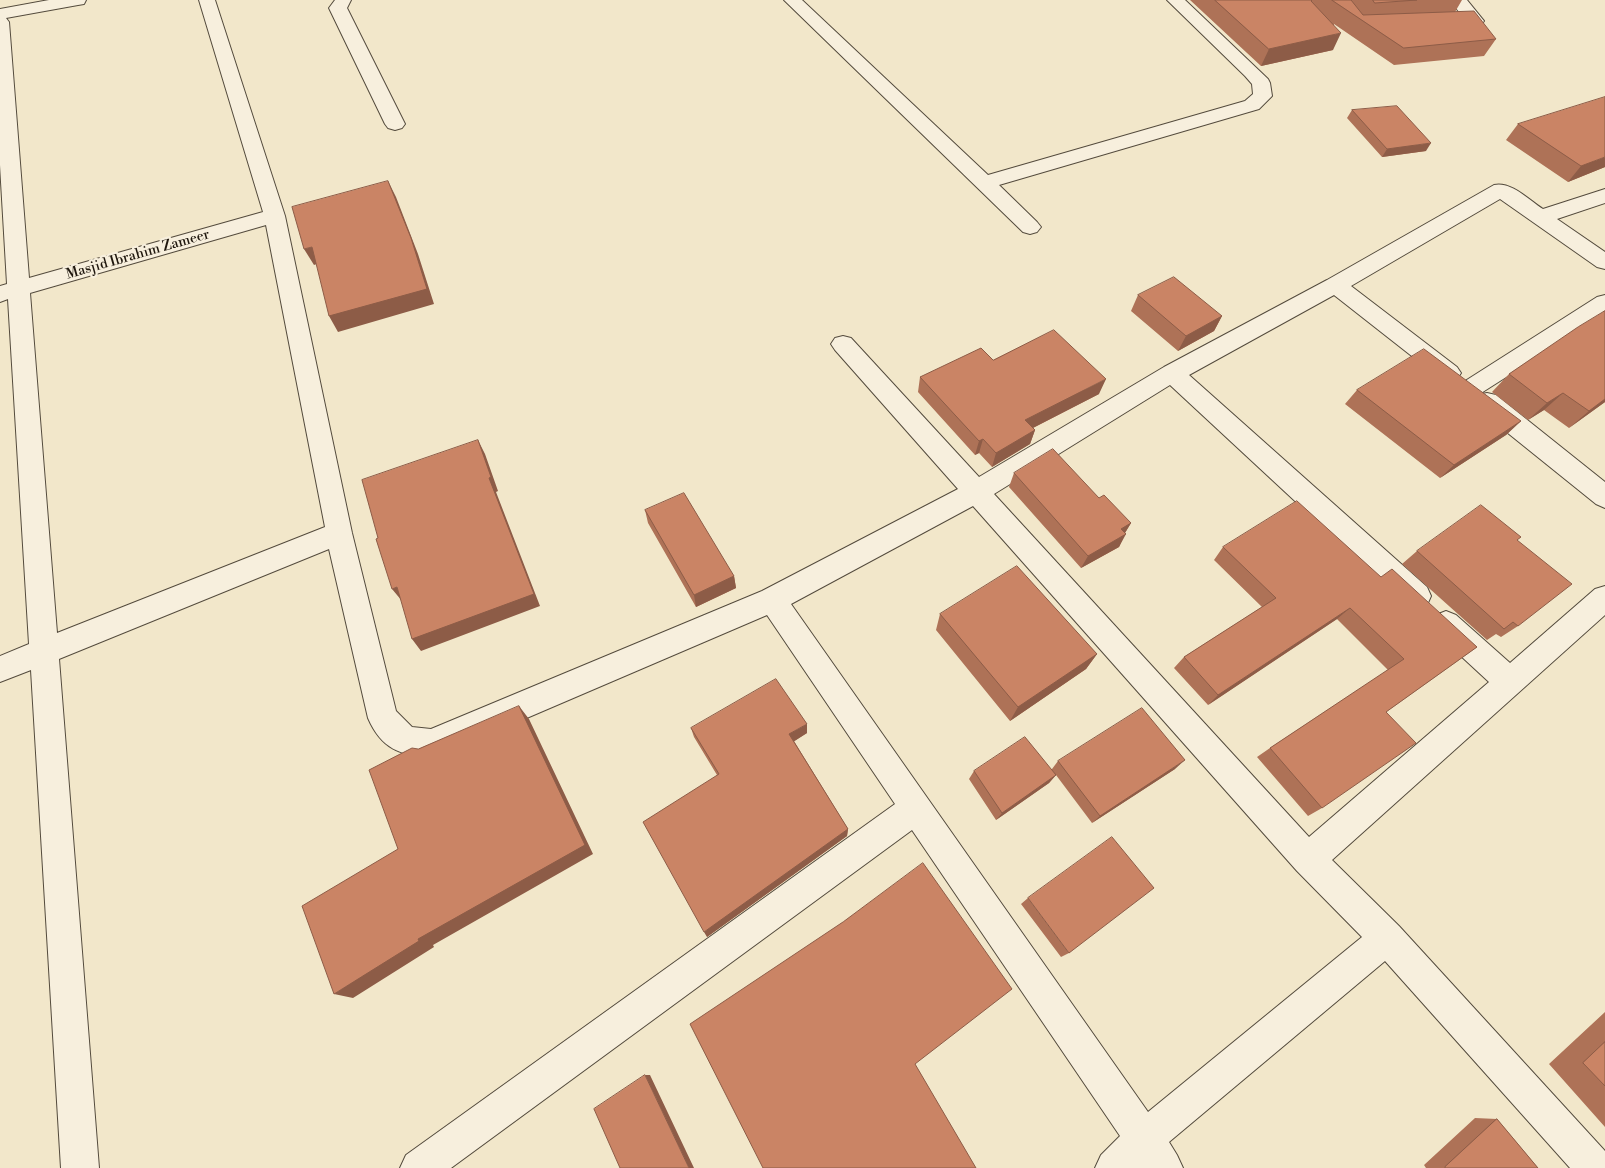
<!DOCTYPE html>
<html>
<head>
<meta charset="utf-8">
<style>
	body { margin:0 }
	canvas { display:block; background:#f2e7ca }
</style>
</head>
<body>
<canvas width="1605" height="1168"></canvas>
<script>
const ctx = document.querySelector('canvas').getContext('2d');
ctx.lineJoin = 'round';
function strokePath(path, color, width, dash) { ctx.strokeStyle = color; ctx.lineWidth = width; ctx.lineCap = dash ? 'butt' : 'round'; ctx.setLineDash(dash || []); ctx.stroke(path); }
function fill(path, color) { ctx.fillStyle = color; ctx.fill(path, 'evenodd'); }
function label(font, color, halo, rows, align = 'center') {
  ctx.font = font + ' "Libre Bodoni",serif'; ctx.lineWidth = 4.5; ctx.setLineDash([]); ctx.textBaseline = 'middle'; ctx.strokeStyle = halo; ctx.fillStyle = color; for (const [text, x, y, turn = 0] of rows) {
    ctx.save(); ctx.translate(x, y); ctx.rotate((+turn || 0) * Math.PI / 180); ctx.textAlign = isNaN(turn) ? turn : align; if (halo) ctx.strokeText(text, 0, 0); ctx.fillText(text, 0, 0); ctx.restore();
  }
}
const minor = new Path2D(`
	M49 0H86L84 4 78 5 6 18 9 22 29 278 263 212 199 0H215L285 216 352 533 396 711 412 727 431 729 762 591 958 489 835 350 831 344 835 338 843 336 851 338 979 477 1164 367 1327 280 1494 185C1511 181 1529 200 1543 209L1605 189V203L1557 219 1605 252V269L1597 267 1500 199 1351 286 1457 367 1461 373 1457 379 1449 382 1441 379 1334 295 1189 375 1427 587 1431 596 1427 605 1417 608 1407 605 1170 385 994 494 1309 837 1489 682 1436 633 1432 624 1436 615 1446 611 1456 615 1510 663 1595 589 1605 586V615L1332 860 1399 926 1605 1151V1168H1570L1385 961 1169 1142 1177 1155 1183 1168H1095L1101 1155 1120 1136 912 830 451 1168H400L406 1155 895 804 767 615 431 759C400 754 382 750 368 718L329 549 59 659 99 1168H61L31 670 0 682V656L29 644 8 299 0 302V286L7 284 0 165V9ZM266 225 325 527 57 633 30 293ZM973 506 1297 871 1362 937 1148 1112 791 604Z
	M335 0H351L347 8 405 124 402 128 395 130 388 128 385 124 329 8Z
	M784 0H802L988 175 1245 101 1253 94 1252 84 1245 76 1167 0H1185L1268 79 1270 83 1272 96 1259 109 999 185 1037 222 1041 227 1037 232 1030 234 1023 232Z
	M1450 0H1467L1484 21 1481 25 1451 27 1445 26 1442 22 1445 18 1462 16Z
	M1605 295V314L1478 395 1470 398 1462 395 1458 389 1462 383 1597 297Z
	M1487 393 1496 395 1605 482V508L1596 504 1478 409 1475 402 1478 395Z`);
strokePath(minor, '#544b3d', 2);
fill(minor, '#f7efdd');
fill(new Path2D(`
	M1190 0H1462L1455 12 1496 39 1484 56 1394 65 1334 24 1333 50 1261 66Z
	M1352 110 1426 151 1382 157 1347 118Z
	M1518 124 1605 167 1568 182 1506 140Z
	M1138 295 1222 316 1214 331 1178 351 1131 311Z
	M1605 311V402L1569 428 1544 410 1528 420 1492 392 1509 374Z
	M993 360 1099 394 1033 428 1035 430 1030 444 992 467 979 453 975 455 918 392 920 377Z
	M1357 390 1521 421 1506 435 1440 478 1345 404Z
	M1014 473 1099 498 1131 523 1125 533 1119 547 1081 568 1009 487Z
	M645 510 734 576 736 588 696 607 648 523Z
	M1517 540 1518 626 1501 637 1496 634 1487 640 1402 564 1417 551Z
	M1223 547 1381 577 1477 647 1386 712 1322 808 1308 816 1257 757 1270 748 1388 670 1337 619 1208 705 1174 668 1184 657 1262 607 1214 560Z
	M940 614 1097 654 1086 669 1010 721 936 630Z
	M691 728 807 733 794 741 848 829 847 836 707 937 717 775 694 737Z
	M1058 761 1175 769 1092 823 1056 775 1049 783 996 820 969 779 974 771 1052 769Z
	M1028 898 1069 953 1061 957 1021 904Z
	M1605 1012V1127L1549 1064Z
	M1475 1118 1497 1119 1538 1168H1426L1424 1165Z`), '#ae7257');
fill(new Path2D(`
	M1341 33 1333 50 1261 66 1269 49Z
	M1431 143 1426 151 1382 157 1387 149Z
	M1605 157V167L1568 182 1581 166Z
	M388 181 396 197 418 254 434 304 338 332 329 316Z
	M312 247 322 262 314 265 304 249Z
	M1222 316 1214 331 1178 351 1186 336Z
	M1106 379 1099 394 1021 434 1025 420Z
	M1563 393 1544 410 1528 420 1547 403Z
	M1605 399V402L1569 428 1589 411Z
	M1521 421 1506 435 1440 478 1454 465Z
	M1035 430 1030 444 992 467 996 453Z
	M983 439 979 453 975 455 979 441Z
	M478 440 485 454 498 491 496 492 540 606 421 651 412 639Z
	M1131 523 1123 536 1121 529Z
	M1126 534 1119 547 1081 568 1088 556Z
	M734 576 736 588 696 607 694 595Z
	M397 587 402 601 392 589Z
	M1350 608 1337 619 1208 705 1218 695Z
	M1097 654 1086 669 1010 721 1018 707Z
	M519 706 529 719 593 854 433 945 434 947 353 998 334 994 418 939Z
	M807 724V733L790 744 789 734Z
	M1185 760 1175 769 1092 823 1100 816Z
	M1056 775 1049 783 996 820 1002 813Z
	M848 829 847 836 707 937 704 932Z
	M645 1075H650L694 1168H689Z`), '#8d5c47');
const building = new Path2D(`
	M1215 0H1312L1311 1 1341 33 1269 49Z
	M1332 0H1351L1363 15 1474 11 1496 39 1404 48Z
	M1373 0H1417L1375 3Z
	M1605 97V157L1581 166 1518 124Z
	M1397 106 1431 143 1387 149 1352 110Z
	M388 181 411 238 427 289 329 316 312 247 304 249 292 207Z
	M1174 277 1222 316 1186 336 1138 295Z
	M1605 311V399L1589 411 1563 393 1547 403 1509 374 1578 327Z
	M1054 330 1106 379 1025 420 1035 430 996 453 983 439 979 441 920 377 981 348 993 360Z
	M1424 349 1521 421 1454 465 1357 390Z
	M478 440 491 477 489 478 534 594 412 639 397 587 392 589 376 539 378 538 362 480Z
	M1053 449 1099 498 1104 495 1131 523 1121 529 1126 534 1088 556 1014 473Z
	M684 493 734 576 694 595 645 510Z
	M1297 501 1381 577 1392 569 1477 647 1386 712 1416 743 1322 808 1270 748 1404 659 1350 608 1218 695 1184 657 1276 598 1223 547Z
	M1481 505 1521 537 1517 540 1572 584 1518 626 1513 622 1504 629 1417 551Z
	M1017 566 1097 654 1018 707 940 614Z
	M776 679 807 724 789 734 848 829 704 932 643 822 719 774 691 728Z
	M519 706 585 845 418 939 419 941 334 994 302 906 398 849 369 770 412 748 418 749Z
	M1142 708 1185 760 1100 816 1058 761Z
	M1025 737 1056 775 1002 813 974 771Z
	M1112 837 1154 888 1069 953 1028 898Z
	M923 863 1012 989 915 1064 976 1168H763L690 1024 843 922Z
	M1605 1042V1086L1583 1063Z
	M645 1075 689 1168H620L594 1109Z
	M1497 1119 1538 1168H1445V1167Z`);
fill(building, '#ca8465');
strokePath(building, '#8d5c47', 1);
label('14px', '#1f170e', '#f7efdd', [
	["Masjid Ibrahim Zameer",138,255,-16]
]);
</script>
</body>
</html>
